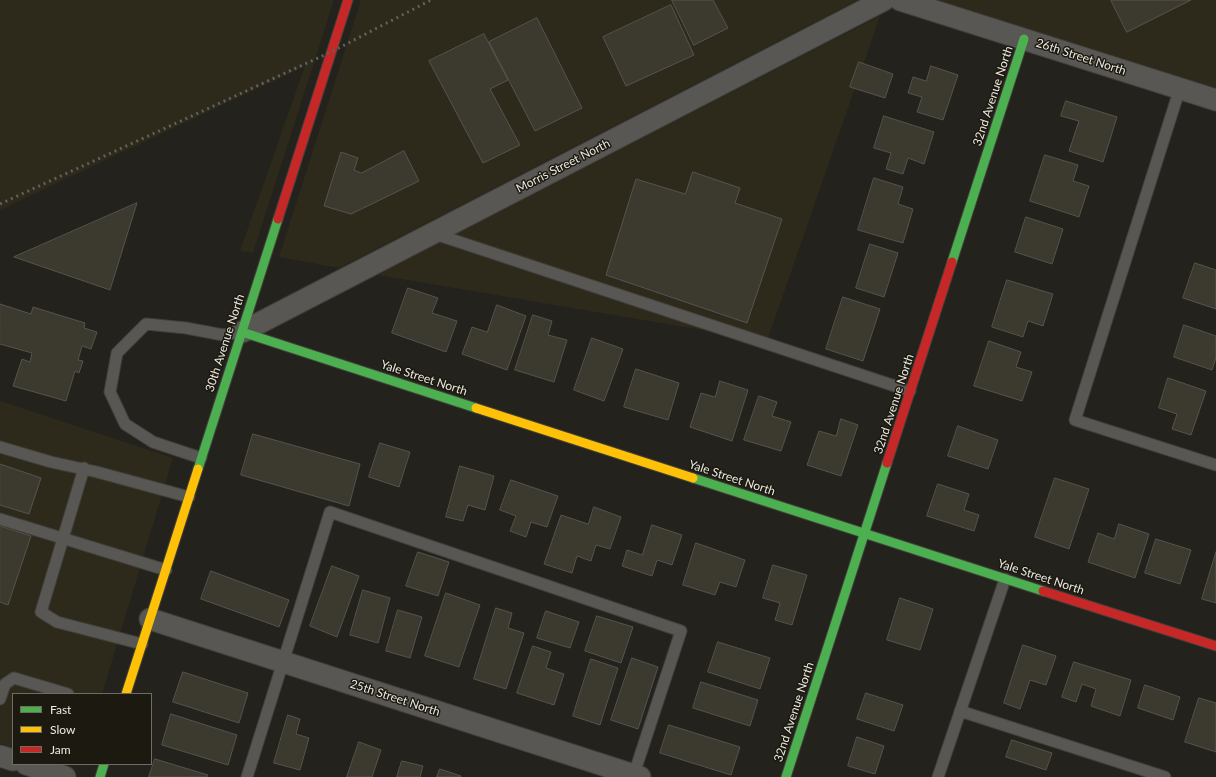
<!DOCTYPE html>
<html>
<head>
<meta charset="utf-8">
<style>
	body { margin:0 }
	#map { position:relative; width:1216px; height:777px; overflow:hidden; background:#23221c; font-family:Lato,sans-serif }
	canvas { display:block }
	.legend { position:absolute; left:12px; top:693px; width:140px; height:72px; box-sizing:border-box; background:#1c1910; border:1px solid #6f6c64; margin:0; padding:5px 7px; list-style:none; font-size:12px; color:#ebe9e2 }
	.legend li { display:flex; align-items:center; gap:8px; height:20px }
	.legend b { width:20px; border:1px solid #6f6c64 }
</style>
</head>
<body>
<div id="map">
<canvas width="1216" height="777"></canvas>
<ul class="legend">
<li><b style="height:5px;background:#4caf50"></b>Fast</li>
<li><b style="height:5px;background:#ffc107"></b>Slow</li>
<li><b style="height:5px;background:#c62828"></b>Jam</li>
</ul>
</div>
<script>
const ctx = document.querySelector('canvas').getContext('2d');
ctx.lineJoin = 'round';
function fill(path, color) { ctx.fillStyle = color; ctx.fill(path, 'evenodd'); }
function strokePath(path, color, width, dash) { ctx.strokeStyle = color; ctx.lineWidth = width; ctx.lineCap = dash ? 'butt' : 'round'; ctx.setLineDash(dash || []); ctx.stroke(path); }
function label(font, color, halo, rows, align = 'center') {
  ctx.font = font + ' Lato,sans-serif'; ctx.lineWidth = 3; ctx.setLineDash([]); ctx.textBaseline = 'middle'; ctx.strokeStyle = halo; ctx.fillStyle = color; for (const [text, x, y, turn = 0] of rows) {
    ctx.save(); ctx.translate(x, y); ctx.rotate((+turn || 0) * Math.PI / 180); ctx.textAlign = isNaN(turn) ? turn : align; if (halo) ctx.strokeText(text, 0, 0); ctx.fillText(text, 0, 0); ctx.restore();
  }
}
fill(new Path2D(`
	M0 0H334L253 253 240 251 305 66 0 210Z
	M361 0H858L339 268 279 257Z
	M937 0H1216V88L1183 78Z
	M880 16 767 341 378 275 439 243Z
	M0 401 173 458 102 694H13V748L0 743Z`), '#2e2a1b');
const building = new Path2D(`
	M672 0H713L728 28 694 45Z
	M1111 0H1191L1127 32Z
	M671 5 694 55 626 86 603 37Z
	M537 18 582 108 535 131 489 42Z
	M484 34 508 80 490 89 520 145 483 163 429 61Z
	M859 62 893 74 885 98 850 87Z
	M931 66 958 75 943 120 917 112 922 97 908 93 913 77 926 81Z
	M1066 101 1117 117 1103 162 1069 151 1079 121 1061 116Z
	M884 116 934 132 924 164 908 158 903 174 886 169 891 153 874 148Z
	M404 151 419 181 351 214 324 206 341 152 358 158 354 170 361 173Z
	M1045 155 1078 165 1073 181 1089 186 1079 217 1030 201Z
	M693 172 740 188 735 203 782 219 747 323 606 275 636 179 685 194Z
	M874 178 903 187 898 204 913 209 903 243 858 230Z
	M137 203 110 290 14 257Z
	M1026 217 1063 229 1052 264 1015 252Z
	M870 244 898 253 884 297 856 288Z
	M1195 263 1216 270V309L1183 298Z
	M1007 280 1053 294 1043 326 1028 321 1023 337 992 327Z
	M408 288 438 298 432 313 457 321 446 352 392 333Z
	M843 297 880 309 863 361 826 349Z
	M0 304 31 314 33 307 85 323 84 328 97 332 91 349 82 346 78 360 83 361 79 373 75 371 66 401 13 386 22 359 30 362 32 353 0 344Z
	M497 305 526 316 507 370 462 354 472 327 487 332Z
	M533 315 552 321 548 335 567 340 554 382 515 370Z
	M1184 325 1216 336V358L1212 370 1174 357Z
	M592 338 623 349 604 401 574 390Z
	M989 341 1021 352 1016 367 1032 372 1022 401 974 386Z
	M636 369 679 383 668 420 624 407Z
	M1168 378 1206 391 1191 435 1172 429 1177 414 1159 408Z
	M720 381 748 390 732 441 690 427 701 393 715 397Z
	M759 396 777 402 772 416 791 422 781 451 744 440Z
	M841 419 858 425 841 476 807 465 819 431 836 436Z
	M958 426 998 440 988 469 948 456Z
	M253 434 360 464 349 506 241 475Z
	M380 443 410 452 399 487 369 477Z
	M0 464 41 478 29 514 0 505Z
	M460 466 494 476 485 510 468 505 463 521 446 517Z
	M1055 478 1089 489 1069 549 1035 537Z
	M511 480 558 496 547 527 531 522 526 537 510 531 516 516 500 510Z
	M938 484 969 494 964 510 979 515 974 531 927 516Z
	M594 507 621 517 610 549 596 545 591 561 577 556 572 573 544 564 561 515 588 524Z
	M1119 524 1149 534 1135 578 1088 562 1098 533 1114 539Z
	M652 525 682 535 672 565 657 560 652 576 622 566 627 550 642 555Z
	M0 526 31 536 8 605 0 602Z
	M1156 539 1191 550 1180 584 1145 573Z
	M696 543 745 560 736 587 720 582 715 595 683 585Z
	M418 552 449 562 438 596 406 586Z
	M1216 552V603L1202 599Z
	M773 565 807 575 792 625 775 620 780 603 763 598Z
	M332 566 359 576 337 637 310 626Z
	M211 571 289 600 279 627 201 599Z
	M363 590 390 598 378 643 350 635Z
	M446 593 480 605 459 667 425 656Z
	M900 598 933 609 920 650 887 640Z
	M496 608 512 613 508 628 524 633 506 689 474 679Z
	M398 610 422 617 410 658 386 651Z
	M546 611 579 622 570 648 537 638Z
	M597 616 633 627 621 663 585 651Z
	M718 642 770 658 760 689 708 672Z
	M1023 645 1056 656 1046 685 1030 680 1020 709 1004 703Z
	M533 646 551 652 546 668 564 674 554 705 517 693Z
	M632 658 658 667 638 729 611 720Z
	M591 659 618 668 600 725 573 716Z
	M1074 662 1131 680 1120 716 1091 706 1096 689 1082 684 1076 702 1062 697Z
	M183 672 248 693 239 723 173 702Z
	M701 682 758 700 750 726 693 708Z
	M1145 685 1180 697 1173 720 1138 708Z
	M866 693 903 705 894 731 857 719Z
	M1199 698 1216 703V752L1185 742Z
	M171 714 237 735 228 765 162 745Z
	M288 715 300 719 296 734 309 738 300 770 274 763Z
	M669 725 740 747 731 775 660 753Z
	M857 737 884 746 875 774 848 766Z
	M1012 740 1052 753 1046 770 1006 757Z
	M359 742 381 750 372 777H347Z
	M155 759 208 775 207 777H149Z
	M402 761 423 766 420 777H397Z
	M440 769 461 776V777H437Z`);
fill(building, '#3c392f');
strokePath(building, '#54544f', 1);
const lane = new Path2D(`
	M1180 88 1075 420 1216 465
	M432 233 910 391
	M0 447 51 462 97 472 189 497
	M201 458 153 442 125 424 110 392 117 353 146 324 186 328 223 335 242 332
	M84 468 41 612 57 622 142 644
	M0 519 166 570
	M0 699 5 684 14 678 68 694
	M960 711 1165 777
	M247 777 330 512 681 631 633 777
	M938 777 1005 579`);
const street = new Path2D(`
	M900 0 1216 100
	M242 332 884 0
	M150 619 640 777
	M0 756 13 760
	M26 764 65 777`);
const fast = new Path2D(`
	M952 262 1024 39
	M242 332 476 408
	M198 469 278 219
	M693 478 1043 591
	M100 777 104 764
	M786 777 887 463`);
const slow = new Path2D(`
	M476 408 693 478
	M126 694 198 469`);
const jam = new Path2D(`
	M278 219 348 0
	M887 463 952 262
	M1043 591 1216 646`);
strokePath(lane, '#413f3b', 13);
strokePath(street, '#413f3b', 23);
strokePath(fast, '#413f3b', 11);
strokePath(slow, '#413f3b', 11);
strokePath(jam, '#413f3b', 11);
strokePath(lane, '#585753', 11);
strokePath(street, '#585753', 21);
strokePath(fast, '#4caf50', 9);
strokePath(slow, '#ffc107', 9);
strokePath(jam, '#c62828', 9);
strokePath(new Path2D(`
	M0 204 331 52 431 0`), '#61605d', 3, [2, 4]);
label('12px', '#ebe9e2', '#1c1910', [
	["26th Street North",1081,57,18],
	["32nd Avenue North",993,96,-72],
	["Morris Street North",563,166,-27],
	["30th Avenue North",225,343,-72],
	["Yale Street North",424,378,18],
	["32nd Avenue North",894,404,-72],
	["Yale Street North",732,478,18],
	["Yale Street North",1041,577,18],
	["25th Street North",395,698,18],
	["32nd Avenue North",794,712,-72]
]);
</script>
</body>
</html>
